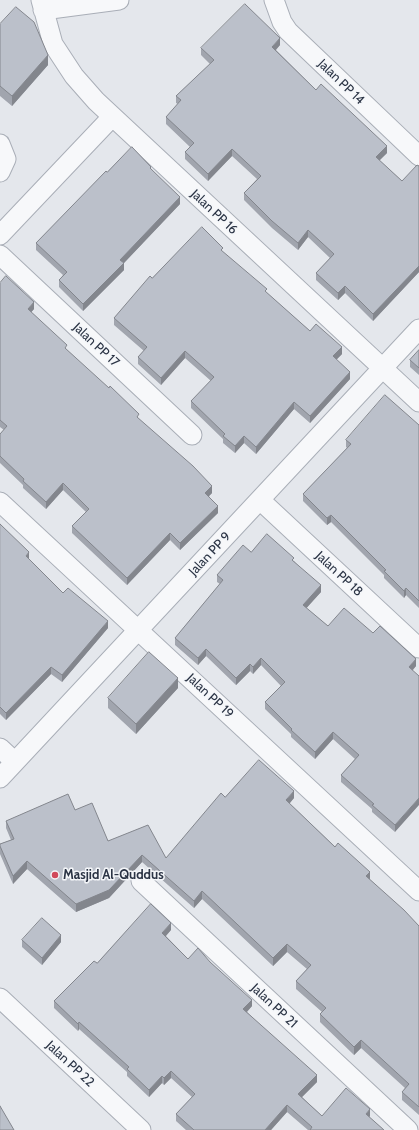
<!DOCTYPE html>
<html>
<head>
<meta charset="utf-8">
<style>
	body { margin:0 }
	canvas { display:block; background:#e4e7ec }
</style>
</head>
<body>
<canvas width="419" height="1130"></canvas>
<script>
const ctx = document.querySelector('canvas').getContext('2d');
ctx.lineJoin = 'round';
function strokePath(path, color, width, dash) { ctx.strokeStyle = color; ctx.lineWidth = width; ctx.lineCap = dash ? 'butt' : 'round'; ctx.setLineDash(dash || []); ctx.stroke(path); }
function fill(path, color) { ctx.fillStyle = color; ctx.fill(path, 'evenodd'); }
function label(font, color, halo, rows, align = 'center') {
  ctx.font = font + ' Cabin,sans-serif'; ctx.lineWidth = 3; ctx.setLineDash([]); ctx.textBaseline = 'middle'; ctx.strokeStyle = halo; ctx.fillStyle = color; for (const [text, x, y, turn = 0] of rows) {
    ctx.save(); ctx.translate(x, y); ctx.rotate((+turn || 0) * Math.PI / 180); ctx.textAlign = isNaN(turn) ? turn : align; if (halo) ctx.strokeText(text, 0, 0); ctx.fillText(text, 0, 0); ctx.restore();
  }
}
const minor = new Path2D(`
	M41 0 53 44 74 76 96 101 419 402
	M274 0 282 22 288 31 419 156
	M43 10 119 0
	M0 144 6 159 0 172
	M0 235 112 117
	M0 255 192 435
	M260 500 419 648
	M0 502 419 891
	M0 748 15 762
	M0 778 419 329
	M141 881 408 1130
	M0 998 141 1130`);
strokePath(minor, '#a9aeb7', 21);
strokePath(minor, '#f7f8fa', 19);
fill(new Path2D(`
	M0 24 48 65 12 106 0 96Z
	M280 45 276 50 316 90 387 153 379 160 402 181 419 166V272L373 321 345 293 338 300 316 280V273L330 258 308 237 298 250 272 228 244 200V193L257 179 232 156 208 181 185 159V152L190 147 166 124V117L178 104 176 103V96L210 64 201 55V48Z
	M151 170 180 204 124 263V270L83 311 59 287V280L63 275 36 250V243L107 172Z
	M223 252 267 293 310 331 342 354 336 360 350 379 310 423 294 409 256 454 244 443 235 453 223 443V439L191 408V401L211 381 185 358 161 385 138 364V357L144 351 114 325V318L152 278Z
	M0 283 34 309 31 312 67 350 139 419 212 493 209 496 218 513 180 550 170 540 127 585 72 533V526L86 512 63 490 46 509 23 488V485L0 463V434L4 430 0 427Z
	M419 350V375L410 367V360Z
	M419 425V608L406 595 404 598 384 578V575L331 522 327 525 303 501V494L347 448 346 447V440Z
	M0 524 29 559 63 593 108 628 62 682 51 674 6 720 0 714Z
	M251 552 294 561 321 592 306 608 328 626 373 633 416 666 413 670 395 832 372 812V809L341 782V775L355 759 333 739 315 759 291 737V734L265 709V702L281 686 261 665 253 674 250 671 236 685 206 656 198 665 175 645V638L220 584 217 582V575Z
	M178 688 136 734 108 708V698Z
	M225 797 294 798 289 803 419 926V1115L402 1100V1092L405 1088 361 1048 354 1055 320 1022V1014L322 1012 296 989V981L307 969 287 952 273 966 202 899 194 908 142 862 109 898 76 912 27 869 13 884 0 854V844L11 840 6 828V821L75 810 108 841 166 858Z
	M171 930 166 936 188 959 210 962 252 1006 247 1012 317 1082 302 1097 322 1116H370L369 1117 384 1130H308L287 1112 271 1130H186L176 1121V1114L192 1097 171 1078 164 1085 162 1083 149 1097 127 1076V1072L79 1029 78 1031 54 1008V1001L97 963Z
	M22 940 61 942 42 965 22 947Z`), '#a1a5ae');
fill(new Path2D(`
	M280 38V45L272 54V47Z
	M48 55V65L12 106V96Z
	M387 146V153L376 164V157Z
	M232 149V156L208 181V174Z
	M180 197V204L124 263V270L83 311V304L120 260Z
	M308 230V237L298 250V243Z
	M419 266V272L373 321V314Z
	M345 286V293L338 300V293Z
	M34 302V309L28 316V309Z
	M342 347V354L333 363V356Z
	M185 351V358L161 385V378Z
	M350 372V379L310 423V416Z
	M294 402V409L256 454V447Z
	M244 436V443L235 453V446Z
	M63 483V490L46 509V502Z
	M212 486V493L205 500V493Z
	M218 506V513L180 550V543Z
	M331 515V522L327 525V518Z
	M170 533V540L127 585V578Z
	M29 552V559L26 556Z
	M321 585V592L303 612V605Z
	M406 588V595L404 598V591Z
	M108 621V628L62 682V675Z
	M206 649V656L198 665V658Z
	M261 658V665L253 674V667Z
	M416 659V666L409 674V667Z
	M250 664V671L236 685V678Z
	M51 667V674L6 720V713Z
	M178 678V688L136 734V724Z
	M333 732V739L315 759V752Z
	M294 791V798L286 808V800Z
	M419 798V805L395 832V825Z
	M142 855V862L109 898 76 912V904Z
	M27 861V869L13 884V876Z
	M370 872V879L366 884V876Z
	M202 891V899L194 908V901Z
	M171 923V930L162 940V933Z
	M61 935V942L42 965V958Z
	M287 944V952L273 966V958Z
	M252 1000V1006L243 1016V1009Z
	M79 1022V1029L78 1031V1024Z
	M361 1040V1048L354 1055V1047Z
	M171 1071V1078L164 1085V1078Z
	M317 1075V1082L298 1101V1094Z
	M162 1076V1083L149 1097V1090Z
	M287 1105V1112L271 1130H265Z
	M370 1109V1116L366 1121V1114Z`), '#83868d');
const building = new Path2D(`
	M245 4 280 38 272 47 316 90 321 84 387 146 376 157 402 181 417 165 419 166V266L373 314 345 286 338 293 316 273 334 254 308 230 298 243 272 221 244 193 261 176 232 149 208 174 185 152 194 143 166 117 181 100 176 96 214 60 201 48Z
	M16 7 34 22 48 55 12 96 0 86V24Z
	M132 147 151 167 150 168 180 197 120 260 124 263 83 304 59 280 67 272 36 243 106 171 107 172Z
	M202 227 223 248 221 250 267 289 265 291 310 331 316 324 342 347 333 356 350 372 310 416 294 402 256 447 244 436 235 446 223 436 225 434 191 401 214 377 185 351 161 378 138 357 147 347 114 318 150 276 152 278Z
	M6 276 34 302 28 309 67 345 65 348 109 388 110 386 139 414 137 417 193 466 212 486 205 493 218 506 180 543 170 533 127 578 72 526 89 509 63 483 46 502 23 481 24 479 0 456V434L7 426 0 420V283Z
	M419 350V368L410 360Z
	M385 395 419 425V601L406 588 404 591 384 571 386 570 331 515 327 518 303 494 351 444 346 440Z
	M0 524 29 552 26 556 63 593 68 588 108 621 62 675 51 667 6 713 0 707Z
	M267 534 294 558 292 560 321 585 303 605 328 626 344 608 373 633 380 626 416 659 409 667 419 676V798L395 825 372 805 374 804 341 775 359 755 333 732 315 752 291 730 292 729 265 702 285 682 261 658 253 667 250 664 236 678 206 649 198 658 175 638 223 580 217 575 243 545 251 552Z
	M149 652 178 678 136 724 108 698Z
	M259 760 294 791 286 800 335 847 338 843 370 872 366 876 404 910 419 926V1107L402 1092 409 1084 361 1040 354 1047 320 1014 326 1008 296 981 311 965 287 944 273 958 202 891 194 901 142 855 109 890 76 904 27 861 13 876 0 846V844L14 839 6 821 68 794 75 810 92 803 108 841 148 825 166 858 221 793 225 797Z
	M151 904 171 923 162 933 188 959 198 948 210 962 252 1000 243 1009 317 1075 298 1094 322 1116 346 1088 370 1109 366 1114 384 1130H310L312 1127 287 1105 265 1130H194L176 1114 195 1094 171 1071 164 1078 162 1076 149 1090 127 1069 129 1067 79 1022 78 1024 54 1001 94 961 97 963Z
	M42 918 61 935 42 958 22 940Z
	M0 1106 14 1130H0Z`);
fill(building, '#bbc0ca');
strokePath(building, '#83868d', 1);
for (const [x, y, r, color] of [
	[55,875,4,"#d1495b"]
]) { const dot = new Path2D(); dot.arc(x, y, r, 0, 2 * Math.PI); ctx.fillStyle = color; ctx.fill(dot); strokePath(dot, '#f4f6f9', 1.5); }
label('13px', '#2b3445', '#f4f6f9', [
	["Jalan PP 14",341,82,44],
	["Jalan PP 16",214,212,43],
	["Jalan PP 17",96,345,43],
	["Jalan PP 9",210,554,-47],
	["Jalan PP 18",339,574,43],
	["Jalan PP 19",210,696,43],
	["Jalan PP 21",274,1006,43],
	["Jalan PP 22",70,1064,43]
]);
label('bold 13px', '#2b3445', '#f4f6f9', [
	["Masjid Al-Quddus",63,875]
], 'left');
</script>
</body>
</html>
